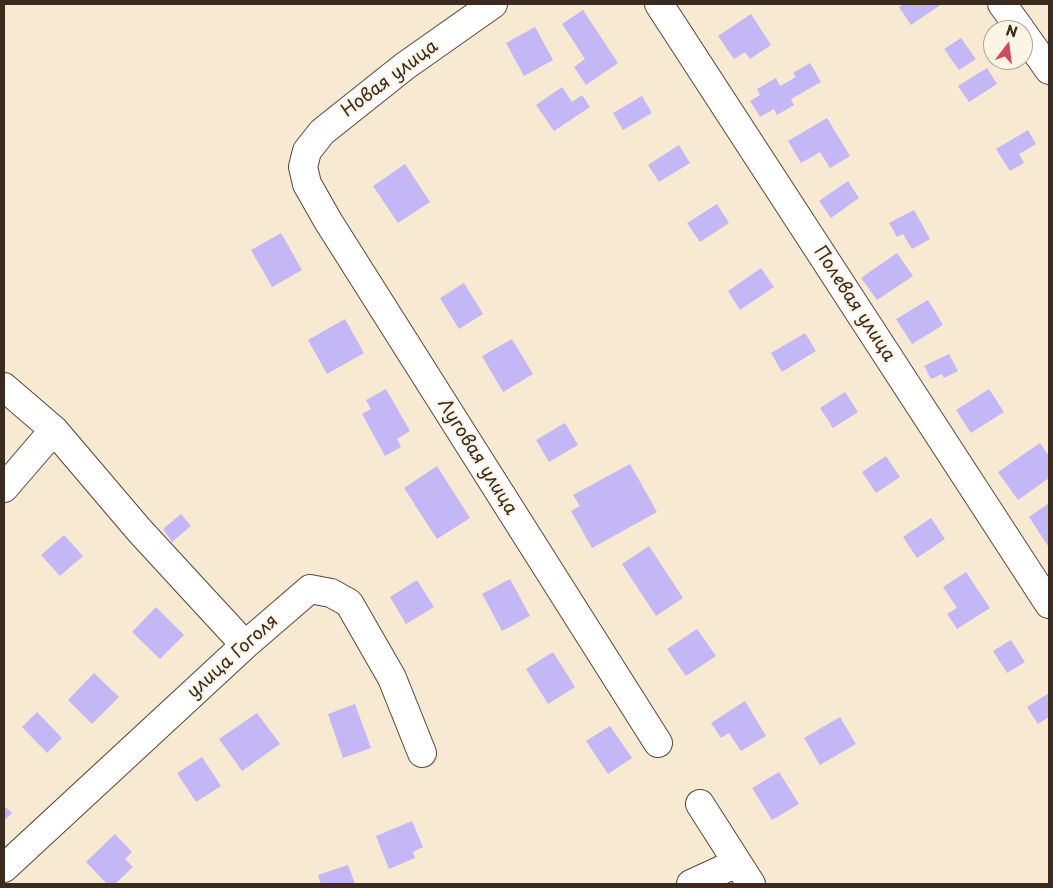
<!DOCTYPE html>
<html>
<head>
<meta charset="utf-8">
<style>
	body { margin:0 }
	#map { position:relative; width:1053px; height:888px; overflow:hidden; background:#f8e9d3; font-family:"Playpen Sans",sans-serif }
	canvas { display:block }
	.frame { position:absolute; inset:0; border:5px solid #3b2a1e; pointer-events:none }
	.north { position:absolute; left:983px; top:20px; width:50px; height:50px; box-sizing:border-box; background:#fcf5e5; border:1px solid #afa495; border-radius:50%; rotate:15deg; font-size:14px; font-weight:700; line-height:20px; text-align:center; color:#3b2a1e }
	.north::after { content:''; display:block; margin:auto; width:18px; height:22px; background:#d1495b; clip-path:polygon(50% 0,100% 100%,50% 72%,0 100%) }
</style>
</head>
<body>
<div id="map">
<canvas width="1053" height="888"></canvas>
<div class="frame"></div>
<div class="north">N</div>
</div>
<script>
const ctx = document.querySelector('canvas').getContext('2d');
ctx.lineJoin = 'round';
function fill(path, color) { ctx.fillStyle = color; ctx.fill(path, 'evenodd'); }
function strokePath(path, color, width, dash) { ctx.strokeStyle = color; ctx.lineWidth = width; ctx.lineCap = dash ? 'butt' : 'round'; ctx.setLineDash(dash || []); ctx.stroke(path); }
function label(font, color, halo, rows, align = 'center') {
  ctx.font = font + ' "Playpen Sans",sans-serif'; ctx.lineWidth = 4; ctx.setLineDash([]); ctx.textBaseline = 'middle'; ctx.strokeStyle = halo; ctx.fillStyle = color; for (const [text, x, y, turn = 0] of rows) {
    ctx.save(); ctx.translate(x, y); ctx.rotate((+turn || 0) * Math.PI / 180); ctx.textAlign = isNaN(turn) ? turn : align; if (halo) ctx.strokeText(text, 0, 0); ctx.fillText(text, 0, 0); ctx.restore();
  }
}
fill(new Path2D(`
	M904 4H942L911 25 899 7Z
	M583 10 618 63 586 85 574 67 585 59 562 24Z
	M751 14 771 45 750 59 745 52 734 59 718 36Z
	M535 27 553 60 524 76 506 43Z
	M961 38 976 59 959 70 944 49Z
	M810 63 821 82 791 99 794 105 777 115 774 109 760 117 750 101 760 95 757 89 776 78 780 86 796 77 793 73Z
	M987 68 997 84 969 102 958 86Z
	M562 87 572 102 582 95 590 107 554 131 536 105Z
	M642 96 652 113 623 130 613 113Z
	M827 118 850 156 830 168 820 152 801 163 788 141Z
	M1028 130 1036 144 1019 154 1024 163 1010 171 996 149Z
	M679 145 690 163 659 182 648 165Z
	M405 164 430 202 398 223 373 186Z
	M848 181 859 198 831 218 819 201Z
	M717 204 729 223 700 242 687 223Z
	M914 210 930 239 912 249 903 234 897 237 889 223Z
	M281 233 302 270 272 287 251 250Z
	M897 253 913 276 877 300 861 278Z
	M761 268 774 287 740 310 728 291Z
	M464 283 483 314 459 329 440 298Z
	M928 300 943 325 912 344 896 319Z
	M345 319 364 353 327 374 308 340Z
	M805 333 816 351 782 372 771 353Z
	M512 339 533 374 503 392 482 356Z
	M949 354 958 371 944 378 942 374 931 379 924 366Z
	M386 389 410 431 397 439 401 447 385 456 362 414 371 409 366 400Z
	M989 389 1004 412 971 433 956 410Z
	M845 392 858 412 833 428 820 408Z
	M565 423 578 445 549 462 536 440Z
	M1040 443 1049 456V478L1018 500 998 472Z
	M886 456 900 477 876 493 862 472Z
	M630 464 657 512 592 548 571 511 580 506 573 495Z
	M437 466 470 518 437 539 404 488Z
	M1049 503V545L1048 546 1029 517Z
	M181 514 191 526 172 542 163 529Z
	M931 518 945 539 917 558 903 537Z
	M64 535 83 556 60 576 41 555Z
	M649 546 683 598 656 616 622 564Z
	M966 572 990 608 957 629 947 614 957 608 943 587Z
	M510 579 530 616 502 631 482 594Z
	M417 580 434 607 406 624 390 597Z
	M156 607 184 635 160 659 132 632Z
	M697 629 716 656 686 676 667 649Z
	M1011 640 1025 662 1007 673 993 651Z
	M553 652 575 687 548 704 526 669Z
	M94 673 119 697 92 724 68 700Z
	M1049 693V717L1038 724 1027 707Z
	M745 701 766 736 741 751 729 733 721 738 711 723Z
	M355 704 371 748 343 758 328 714Z
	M37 712 62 738 47 753 22 727Z
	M257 713 280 744 242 771 219 739Z
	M840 717 856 744 820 765 804 738Z
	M610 726 632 758 608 774 586 741Z
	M202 757 221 786 196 802 177 773Z
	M779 772 799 804 772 820 752 788Z
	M4 806 12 813 4 821Z
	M412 821 423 847 413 852 415 858 389 869 376 836Z
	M115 834 132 852 125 859 133 867 115 884H107L86 862Z
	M348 865 355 884H321L318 875Z`), '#c4b7f5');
const minor = new Path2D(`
	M493 4 405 66 322 132 307 151 303 167 307 184 328 221 658 743
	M659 4 1049 604
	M1002 4 1021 30
	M1023 33 1049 70
	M4 387 54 430 139 530 245 645
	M4 488 54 430
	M700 804 751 884
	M4 868 245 645 310 589 331 593 349 603 392 678 422 753
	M691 884 737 863`);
strokePath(minor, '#574739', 30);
strokePath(minor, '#fff', 28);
label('18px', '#3b2a1e', '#fcf5e5', [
	["Новая улица",390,79,-37],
	["Полевая улица",854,304,57],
	["Луговая улица",477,457,58],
	["улица Гоголя",233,657,-42]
]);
</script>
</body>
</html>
